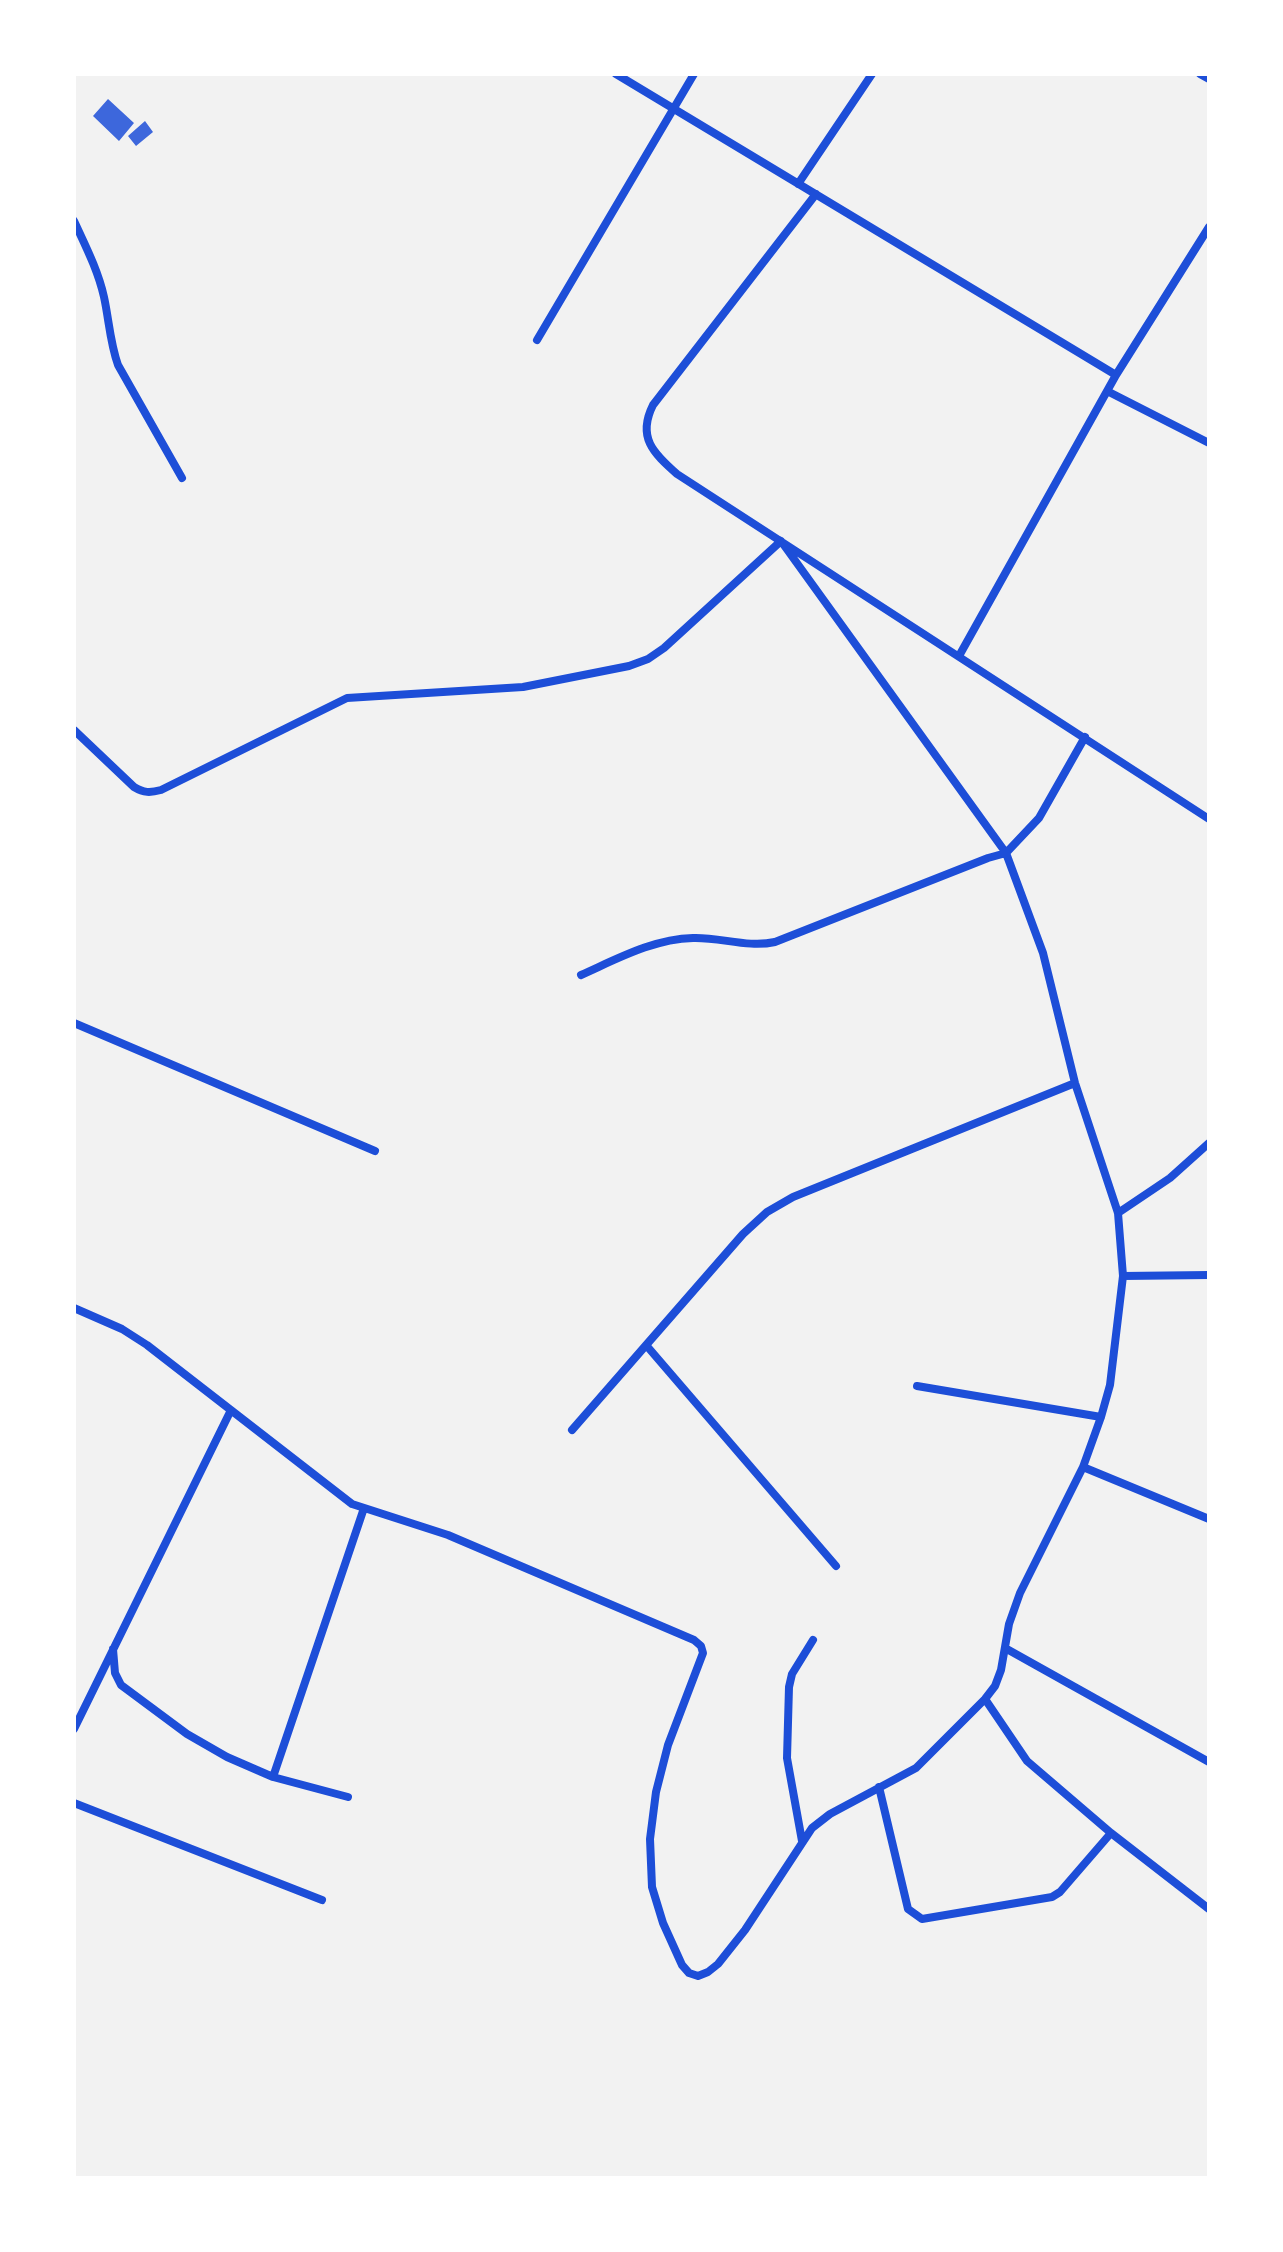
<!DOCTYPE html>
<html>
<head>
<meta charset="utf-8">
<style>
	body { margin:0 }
	#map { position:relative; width:1283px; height:2252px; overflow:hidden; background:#f2f2f2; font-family:"Asap Condensed",sans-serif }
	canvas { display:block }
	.frame { position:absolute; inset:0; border:76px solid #fff; pointer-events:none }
</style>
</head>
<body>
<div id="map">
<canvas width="1283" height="2252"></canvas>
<div class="frame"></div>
</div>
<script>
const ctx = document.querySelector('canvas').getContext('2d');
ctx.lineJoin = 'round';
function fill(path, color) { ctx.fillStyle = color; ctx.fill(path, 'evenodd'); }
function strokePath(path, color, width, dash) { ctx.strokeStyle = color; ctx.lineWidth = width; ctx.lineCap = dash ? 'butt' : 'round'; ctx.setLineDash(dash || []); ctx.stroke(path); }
fill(new Path2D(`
	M108 99 134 123 119 141 93 116Z
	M145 121 153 132 136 146 128 136Z`), '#3d67dc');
strokePath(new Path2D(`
	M616 74 1116 375
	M1200 74 1209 79
	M798 184 872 74
	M816 194 653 405C637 437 653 453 677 474L1209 819
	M74 221C85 245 98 270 104 297 109 320 110 343 118 365L182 478
	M537 340 694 74
	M1107 391 1209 443
	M959 656 1116 375 1209 227
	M74 730 134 787C144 793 150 793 161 790L347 698 523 687 629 666 648 659 664 648 781 541 1006 853 1043 953 1075 1083 1118 1213 1123 1276 1110 1385 1101 1417 1083 1467 1020 1593 1009 1624 1001 1670 995 1686 985 1699 916 1768 830 1814 812 1828 745 1930 718 1964 708 1972 698 1976 689 1973 682 1965 663 1923 652 1887 650 1839 656 1792 668 1745 703 1653 701 1646 694 1640 448 1535 352 1504 147 1345 122 1329 74 1308
	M581 975C617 959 653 939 693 938 720 937 748 948 775 942L988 858 1006 853 1039 818 1085 737
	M74 1023 375 1151
	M1118 1213 1170 1178 1209 1143
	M1123 1276 1209 1275
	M646 1345 836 1566
	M917 1386 1101 1417
	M572 1430 743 1234 767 1212 793 1197 1075 1083
	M1083 1467 1209 1519
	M1005 1648 1209 1762
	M113 1649 115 1673 121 1685 187 1734 227 1757 273 1777 348 1797
	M985 1699 1027 1761 1111 1833 1209 1909
	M74 1729 231 1410
	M273 1777 364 1508
	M879 1787 908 1909 922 1919 1052 1897 1060 1892 1111 1833
	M74 1803 322 1900
	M802 1841 787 1758 789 1687 792 1674 813 1640`), '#1d4ed8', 8);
</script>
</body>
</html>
